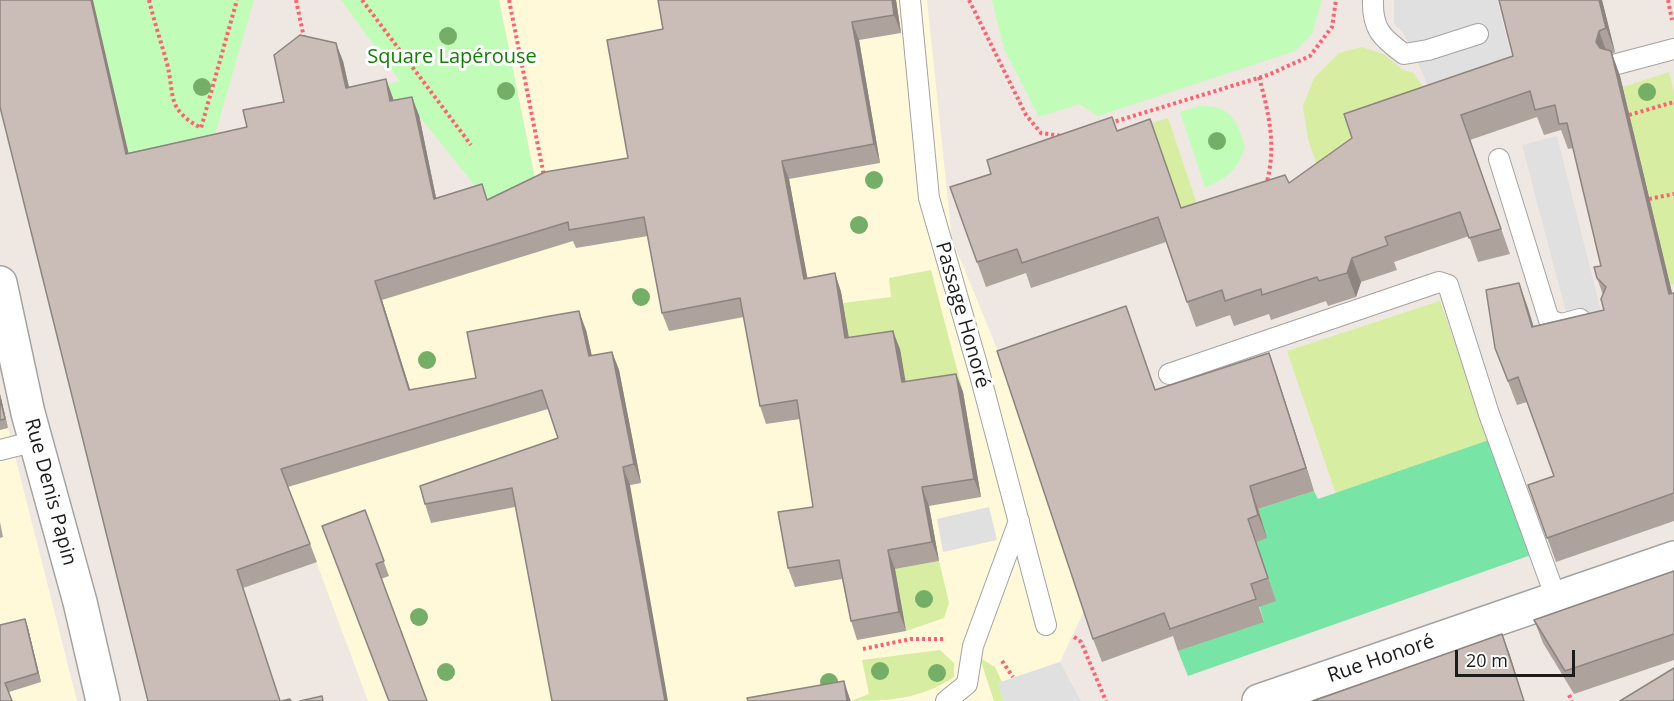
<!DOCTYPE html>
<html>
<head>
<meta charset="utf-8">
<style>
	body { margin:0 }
	#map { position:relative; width:1674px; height:701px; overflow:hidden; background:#efe7e1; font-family:"Open Sans",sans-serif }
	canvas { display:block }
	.scale { position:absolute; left:1455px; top:650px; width:120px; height:27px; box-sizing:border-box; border:3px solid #1c1c1c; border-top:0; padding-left:8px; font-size:18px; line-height:21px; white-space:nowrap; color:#1c1c1c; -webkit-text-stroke:4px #fff; paint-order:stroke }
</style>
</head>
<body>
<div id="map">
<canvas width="1674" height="701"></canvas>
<div class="scale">20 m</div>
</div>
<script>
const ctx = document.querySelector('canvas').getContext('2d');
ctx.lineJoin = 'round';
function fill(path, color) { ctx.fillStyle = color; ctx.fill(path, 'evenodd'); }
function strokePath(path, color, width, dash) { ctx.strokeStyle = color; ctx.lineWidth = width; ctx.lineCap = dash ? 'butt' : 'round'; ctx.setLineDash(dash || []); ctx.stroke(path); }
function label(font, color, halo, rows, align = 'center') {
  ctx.font = font + ' "Open Sans",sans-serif'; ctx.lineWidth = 6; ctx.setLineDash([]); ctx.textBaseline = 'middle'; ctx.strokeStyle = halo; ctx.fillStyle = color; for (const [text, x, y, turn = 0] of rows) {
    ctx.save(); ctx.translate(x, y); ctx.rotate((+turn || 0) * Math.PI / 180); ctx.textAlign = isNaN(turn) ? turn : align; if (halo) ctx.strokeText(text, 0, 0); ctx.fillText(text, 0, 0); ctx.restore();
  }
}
fill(new Path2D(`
	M499 0H927L952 239 998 351 1084 611 1060 662 998 683 1004 701H368L304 529 143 373 539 197Z
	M8 428 77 701H0V430Z`), '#fff8d9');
fill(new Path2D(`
	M1362 47 1385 55 1403 70 1414 73 1430 99 1319 171 1308 139 1303 106 1314 78 1339 53Z
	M1669 72 1674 93V284L1670 285 1623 87Z
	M1168 118 1205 228 1084 144Z
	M931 270 963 392 909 401 852 357 843 303 891 297 889 278Z
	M1440 301 1489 440 1336 494 1287 351Z
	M939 561 949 603 944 618 906 631 895 569Z
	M940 650 954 663V677C921 699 889 701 851 701L869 694 862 660Z
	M980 658 995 667 1002 682 998 683 1004 701H994Z`), '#d6eda2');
fill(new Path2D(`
	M93 0H254L209 155 133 172Z
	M341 0H499L540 204 489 203 419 116 397 120 393 98 350 94 400 81Z
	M992 0H1322L1312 34 1295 51 1098 116 1079 104 1039 117 1004 49Z
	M1199 106C1230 105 1237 119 1245 147 1237 170 1228 179 1205 187L1180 112Z`), '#c1fdb9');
fill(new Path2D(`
	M1489 440 1531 555 1188 676 1178 651 1264 621C1252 587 1256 545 1258 509L1314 491 1318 499Z`), '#78e4a5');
fill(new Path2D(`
	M1394 0H1497L1516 76 1436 102 1403 32 1394 24Z
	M1557 136 1601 311 1568 320 1522 145Z
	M989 507 997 540 943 552 937 519Z
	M1060 662 1081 701H1004L998 683Z`), '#e0e0e0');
const service = new Path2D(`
	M910 0 929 198 980 375 1046 625
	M1373 0C1372 29 1382 38 1404 54L1428 50 1478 34
	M1617 64 1674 49
	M1499 159 1549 320 1562 324 1580 319
	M1169 374 1439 282 1448 285 1489 414 1556 598
	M0 450 36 441
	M946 701 967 684 973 646 1019 521`);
const minor = new Path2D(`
	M0 283 28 413 80 602 103 701
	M1259 701 1674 558`);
strokePath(service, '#a3a3a3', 22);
strokePath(minor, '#a3a3a3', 36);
strokePath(new Path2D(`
	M149 0C154 21 161 42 167 63 175 96 166 109 201 128L237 0
	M296 0 304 38
	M362 0 471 145
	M509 0 544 176
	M969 0 1026 115 1041 133 1062 136
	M1668 0 1672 20
	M1259 77C1269 114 1277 147 1266 185
	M1629 115 1674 102
	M1110 123 1268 75 1310 56 1332 27 1336 0
	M1649 199 1674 194
	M1074 637 1081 642 1106 701
	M863 649 911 639H943
	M1002 661 1013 677
	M1569 695 1572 701`), '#ff6170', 4, [3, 3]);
strokePath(service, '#fff', 20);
strokePath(minor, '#fff', 33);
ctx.fillStyle = '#75af67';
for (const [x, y] of [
	[448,36],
	[202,87],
	[506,91],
	[1647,92],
	[1217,141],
	[874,180],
	[859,225],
	[641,297],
	[427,360],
	[924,599],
	[419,617],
	[880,671],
	[446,672],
	[937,673],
	[829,682]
]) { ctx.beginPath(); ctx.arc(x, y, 9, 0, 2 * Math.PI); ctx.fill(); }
fill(new Path2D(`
	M658 0H896L901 33 859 40 880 163 789 179 807 278 835 273 841 292 849 338 900 349 905 382 956 374 963 392 981 497 929 506 939 561 895 569 906 631 857 640 851 621 842 579 795 587 788 568 813 507 800 419 766 424 760 406 744 317 669 331 662 313 648 236 576 248 573 241 382 300 410 390 476 378 586 330 592 356 612 352 619 370 641 483 431 523 425 504 558 438 548 409 288 487 317 562 243 588 148 701 128 153 247 127 343 61 349 87 386 79 393 100 419 115 436 198 488 200 628 158 663 29Z
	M1602 0 1615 52 1612 54 1620 76 1672 293H1674V521L1556 562 1528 485 1554 476 1527 402 1517 405 1495 348 1519 283 1533 326 1604 310 1603 295 1597 278 1601 266 1573 148 1568 149 1561 130 1544 135 1537 117 1470 140 1510 254 1478 262 1469 236 1394 262 1397 270 1361 282 1356 297 1328 306 1326 301 1271 320 1269 314 1234 326 1230 315 1196 327 1166 242 1031 288 1026 273 986 287 950 187 1117 131 1181 208 1289 183 1513 56Z
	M1134 329 1155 390 1277 376 1314 491 1258 509 1267 538 1256 542 1276 601 1259 607 1264 622 1178 651 1173 636 1102 662 1093 639Z
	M0 394 8 428 0 430Z
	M365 510 389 576 381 579 322 526Z
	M0 522 3 537 0 538Z
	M1674 571V660L1574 694 1543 643 1534 620Z
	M25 619 28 628 41 682 9 692 0 701Z`), '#aea29d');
fill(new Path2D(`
	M91 0H93L133 172 126 154Z
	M892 0H896L901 33 894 15Z
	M1599 0H1602L1615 52 1606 28Z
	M852 22 859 40 880 163 874 144Z
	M1599 31 1608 56 1605 66 1596 42Z
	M336 43 343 61 353 106 346 88Z
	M1611 51 1620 76 1674 301 1669 294Z
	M386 79 393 98 397 120 390 101Z
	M412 97 419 115 440 217 434 199Z
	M782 161 789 179 811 297 804 279Z
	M1352 258 1361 282 1356 297 1347 273Z
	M835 273 841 292 852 357 845 338Z
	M375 281 382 300 416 408 409 390Z
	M1519 283 1528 308 1541 351 1532 327Z
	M579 311 586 330 596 375 589 356Z
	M893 331 900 349 909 401 902 382Z
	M612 352 619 370 641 483 634 464Z
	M1269 353 1277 376 1314 491 1306 468Z
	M956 374 963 392 981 497 974 479Z
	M0 394 8 428 0 398Z
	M623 467 630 485 668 701H665Z
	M1250 486 1258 509 1267 538 1258 515Z
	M922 487 929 506 939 561 932 542Z
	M888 550 895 569 906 631 899 612Z
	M25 619 28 628 41 682 38 673Z
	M1502 634 1510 655 1524 701Z
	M844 681 850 699 851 701H847Z`), '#8d8480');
const building = new Path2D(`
	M0 0H91L126 154 247 127 243 110 284 102 274 55 300 35 336 43 346 88 386 79 390 101 412 97 434 199 482 184 487 200 545 172 628 158 607 40 663 29 658 0H892L894 15 852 22 874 144 782 161 804 279 835 273 845 338 893 331 902 382 956 374 974 479 922 487 932 542 888 550 899 612 851 621 839 560 788 568 778 512 813 507 797 400 760 406 740 298 662 313 644 217 569 230 568 222 375 281 409 390 476 378 467 332 550 316 579 311 589 356 612 352 634 464 623 467 665 701H552L512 488 425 504 420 486 558 438 542 390 281 469 310 544 237 570 280 701H148L0 107Z
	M1499 0H1599L1606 28 1599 31 1596 42 1600 48 1611 51 1669 294 1674 293V493L1547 538 1528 485 1554 476 1518 377 1508 381 1495 348 1486 290 1519 283 1532 327 1604 310 1601 299 1606 287 1597 278 1594 267 1601 266 1567 123 1559 124 1555 105 1535 110 1530 91 1461 115 1501 229 1469 238 1460 212 1385 237 1388 245 1352 258 1347 273 1319 281 1317 277 1262 295 1261 289 1225 301 1222 290 1187 302 1158 217 1022 263 1017 249 977 262 950 187 991 174 987 160 1112 117 1117 131 1150 119 1181 208 1285 175 1289 183 1352 138 1344 114 1513 56Z
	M1126 306 1155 390 1269 353 1306 468 1250 486 1258 515 1248 519 1268 578 1251 584 1256 599 1170 629 1164 613 1093 639 997 351Z
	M0 398 5 419 0 420Z
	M365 510 384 561 376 564 427 701H389L322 526Z
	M1674 571V634L1565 671 1534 620Z
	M25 619 38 673 5 683 12 701H0V625Z
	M1502 634 1524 701H1313Z
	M1674 668V700L1672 701H1620Z
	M844 681 847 701H748L747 698Z
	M322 696 323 701H300Z
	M290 699 291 701H281Z`);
fill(building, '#cabcb7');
strokePath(building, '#8d8480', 1.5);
label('20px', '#118103', '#fff', [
	["Square Lapérouse",452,57]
]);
label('20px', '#1c1c1c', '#fff', [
	["Passage Honoré",962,315,74],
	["Rue Denis Papin",50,492,75],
	["Rue Honoré",1381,659,-19]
]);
</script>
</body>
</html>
